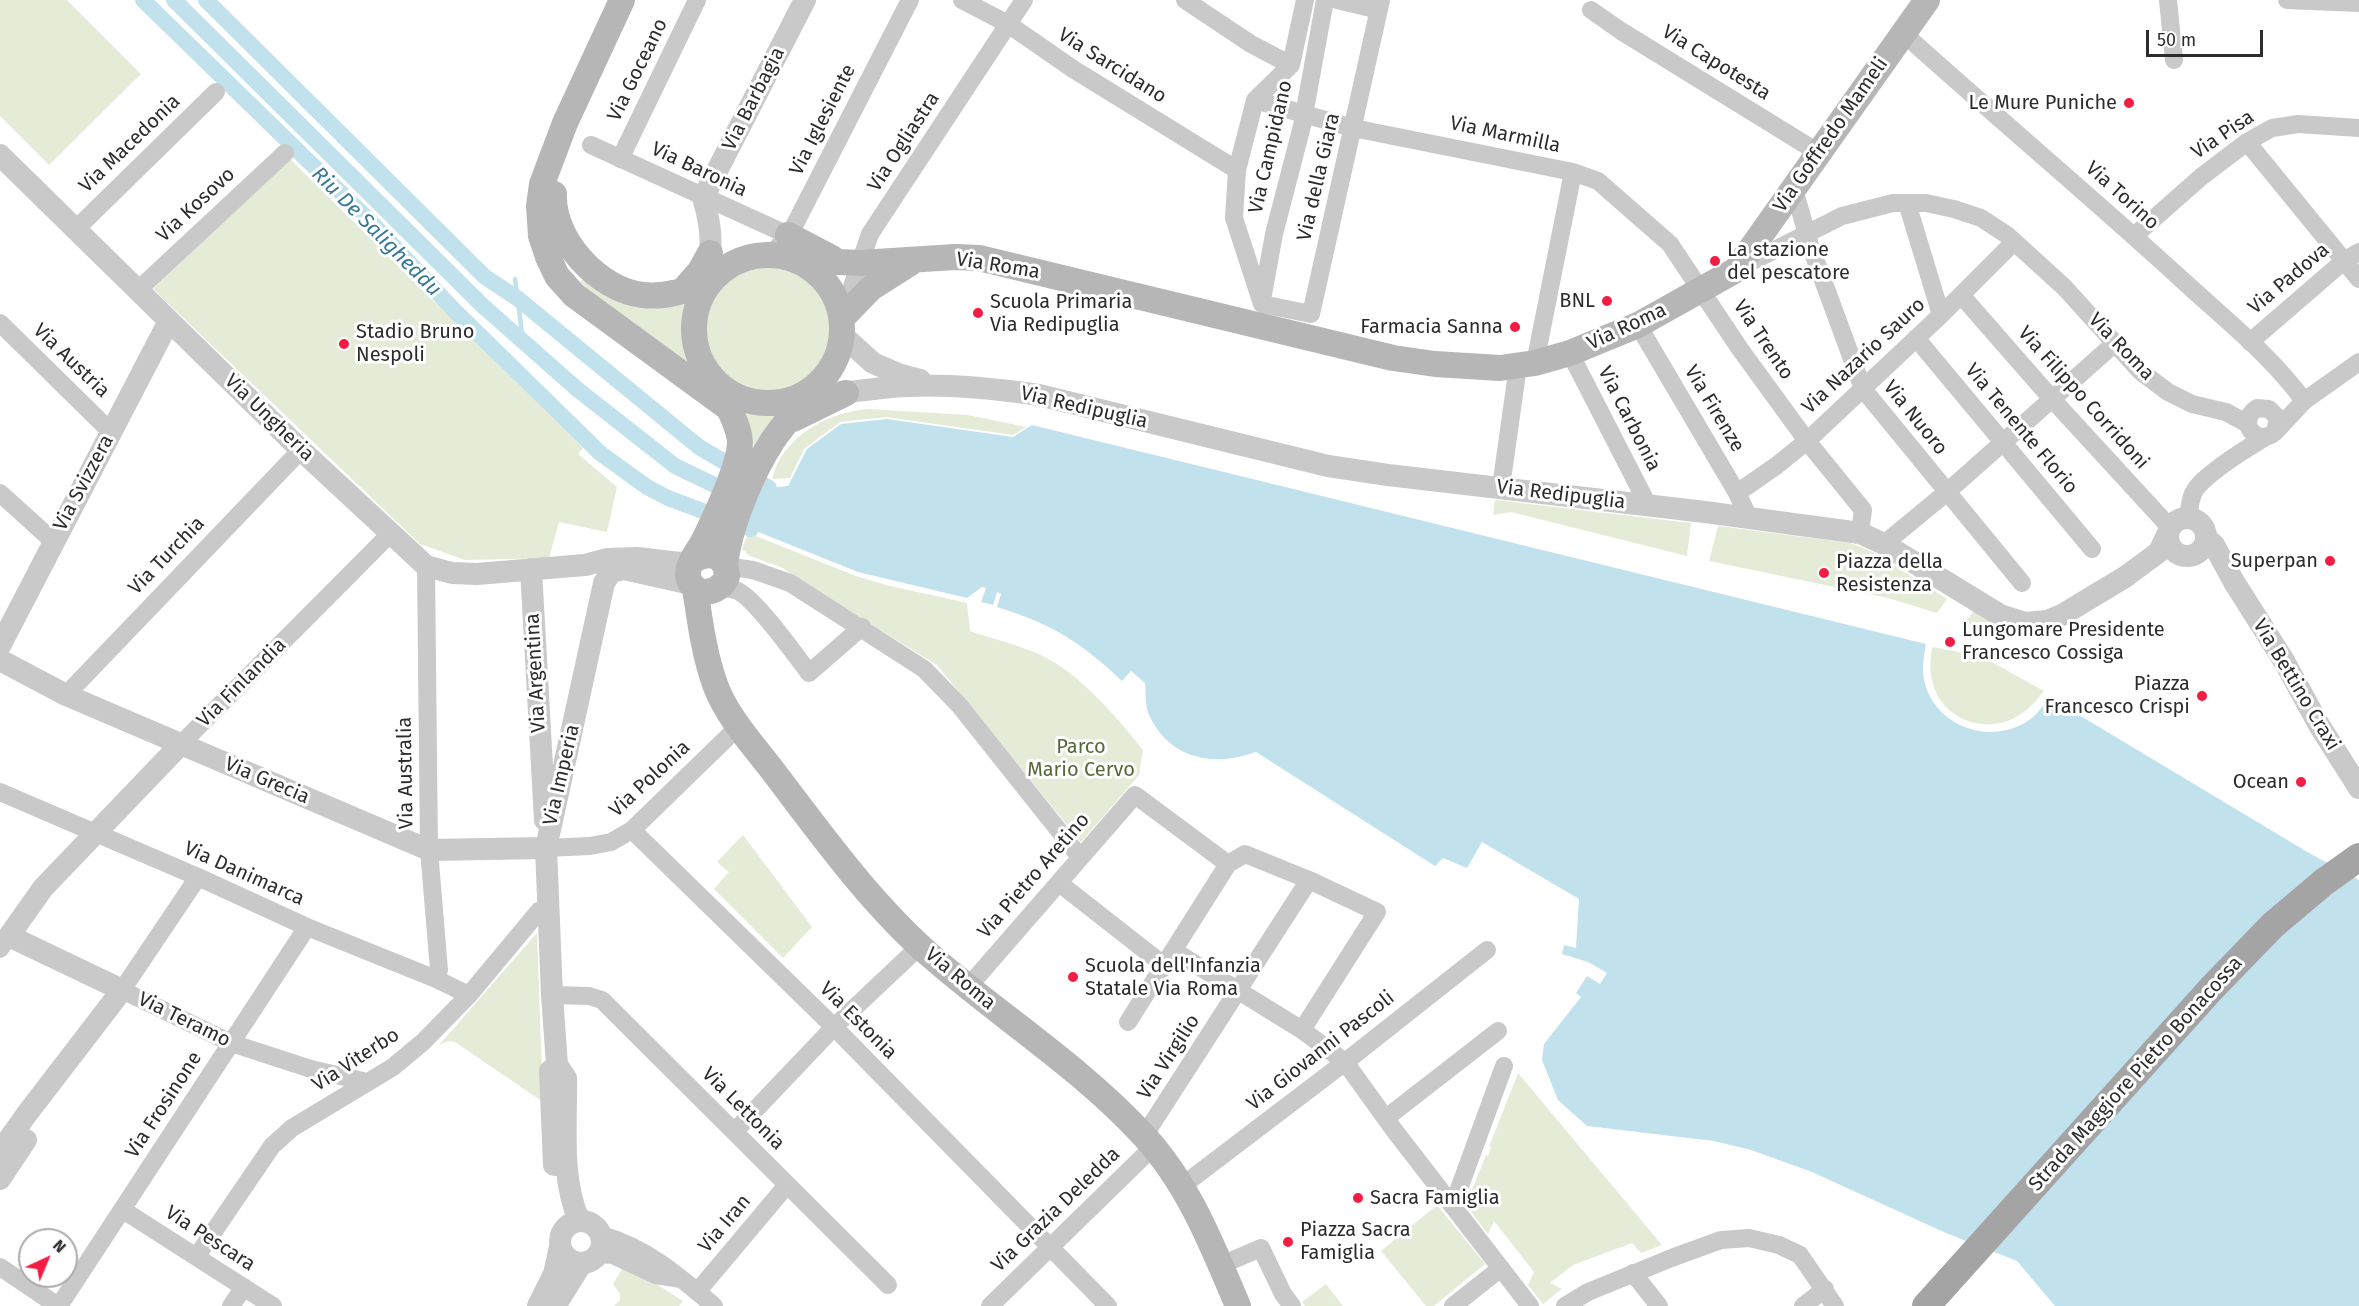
<!DOCTYPE html>
<html>
<head>
<meta charset="utf-8">
<style>
	body { margin:0 }
	#map { position:relative; width:2359px; height:1306px; overflow:hidden; background:#fff; font-family:"Fira Sans",sans-serif }
	canvas { display:block }
	.north { position:absolute; left:18px; top:1228px; width:60px; height:60px; box-sizing:border-box; background:#fff; border:2px solid #ababab; border-radius:50%; rotate:44deg; font-size:16px; font-weight:700; line-height:24px; text-align:center; color:#2c2c2c }
	.north::after { content:''; display:block; margin:auto; width:21px; height:27px; background:#f31d43; clip-path:polygon(50% 0,100% 100%,50% 72%,0 100%) }
	.scale { position:absolute; left:2146px; top:30px; width:117px; height:27px; box-sizing:border-box; border:3px solid #2c2c2c; border-top:0; padding-left:8px; font-size:18px; line-height:21px; white-space:nowrap; color:#2c2c2c; -webkit-text-stroke:4px #fff; paint-order:stroke }
</style>
</head>
<body>
<div id="map">
<canvas width="2359" height="1306"></canvas>
<div class="north">N</div>
<div class="scale">50 m</div>
</div>
<script>
const ctx = document.querySelector('canvas').getContext('2d');
ctx.lineJoin = 'round';
function fill(path, color) { ctx.fillStyle = color; ctx.fill(path, 'evenodd'); }
function strokePath(path, color, width, dash) { ctx.strokeStyle = color; ctx.lineWidth = width; ctx.lineCap = dash ? 'butt' : 'round'; ctx.setLineDash(dash || []); ctx.stroke(path); }
function label(font, color, halo, rows, align = 'center') {
  ctx.font = font + ' "Fira Sans",sans-serif'; ctx.lineWidth = 6; ctx.setLineDash([]); ctx.textBaseline = 'middle'; ctx.strokeStyle = halo; ctx.fillStyle = color; for (const [text, x, y, turn = 0] of rows) {
    ctx.save(); ctx.translate(x, y); ctx.rotate((+turn || 0) * Math.PI / 180); ctx.textAlign = isNaN(turn) ? turn : align; if (halo) ctx.strokeText(text, 0, 0); ctx.fillText(text, 0, 0); ctx.restore();
  }
}
fill(new Path2D(`
	M0 0H67L141 74 49 165 0 116Z
	M289 158 583 448 578 454 617 487 607 532 559 522 549 558 465 560 420 544 153 289Z
	M704 329a64 64 0 1 1 128 0a64 64 0 1 1-128 0Z
	M585 278 695 293C686 319 685 342 695 368L592 293 580 282Z
	M869 409 968 415 1026 427 1013 435 886 417 840 422 804 449 790 478 772 479C774 472 777 463 781 457 800 428 836 411 869 409Z
	M745 410 770 415 789 411 754 452 753 438Z
	M1495 500 1691 523 1687 556 1511 512 1493 515Z
	M1718 526 1850 543 1873 552 1947 599 1937 613 1888 598 1709 561Z
	M748 533 856 576 886 585 967 603 970 631C993 639 1019 645 1041 655 1079 673 1117 717 1143 750L1139 775 1081 842 937 665 799 580 783 568 750 556 742 549Z
	M1974 610 2072 619 2049 632 2030 636 1965 623Z
	M1932 647 1981 656 2044 691C2037 699 2031 708 2021 714 1988 737 1940 720 1932 680 1929 669 1931 658 1932 647Z
	M743 835 812 927 783 958 714 889 729 872 717 862Z
	M537 933 543 1102 455 1042 449 1041 439 1045Z
	M1518 1073 1662 1245 1641 1253 1632 1243 1573 1265 1550 1283 1562 1289 1543 1304 1528 1285 1534 1272 1494 1221 1488 1234 1466 1205 1486 1155 1488 1156 1491 1148 1489 1147Z
	M1437 1205 1485 1264 1434 1306H1426L1381 1251Z
	M625 1264 683 1301 679 1306H614L620 1300V1294L613 1284Z
	M1326 1284 1343 1306H1305L1302 1302Z`), '#e4ebd7');
fill(new Path2D(`
	M887 419 1013 437 1032 425 1926 644C1923 659 1921 675 1927 690 1943 731 1997 745 2032 718 2039 712 2044 704 2049 697L2309 853 2359 880V1306H2055L2017 1261 1946 1233 1812 1172 1751 1150 1714 1141 1587 1126 1558 1100 1542 1060 1544 1044 1581 997 1576 993 1587 976 1600 984 1607 973 1588 962 1562 954 1564 945 1576 948 1579 899 1482 842 1467 868 1443 858 1435 866 1256 752C1214 767 1170 760 1149 715 1145 706 1146 693 1145 683L1131 671 1122 681C1081 642 1052 624 997 607L1001 594 997 592 993 605 981 602 986 588 982 587 967 598 858 572 751 529 769 488 788 486 807 449 841 424Z`), '#c1e1ed');
strokePath(new Path2D(`
	M515 279 523 341`), '#c1e1ed', 4.5);
strokePath(new Path2D(`
	M143 0 371 222 454 310 600 453 647 487 668 498 751 529 769 488 699 447 517 298 485 277 206 0
	M174 0 483 306 577 389 675 466 733 494`), '#c1e1ed', 16);
strokePath(new Path2D(`
	M962 0 1008 24 1073 69 1237 170
	M1185 0 1251 44 1291 65
	M1305 0 1291 65 1255 100 1237 170 1234 218 1262 304 1311 314 1381 0
	M1337 0 1379 10
	M2168 0 2174 60
	M2287 0 2359 3
	M1591 10 1621 31 1819 153
	M1903 33C1994 115 2088 194 2179 277 2222 317 2270 354 2304 401
	M1255 100 1353 128 1573 172 1598 181 1670 244 1740 349 1807 441 1863 510 1860 533
	M2247 142 2359 279
	M591 145 788 235
	M620 159 697 0
	M1794 189 1810 245 1863 389 2022 583
	M1907 203 1941 315
	M76 229 216 92
	M2134 236 2201 177 2247 142 2272 128 2298 124 2359 128
	M768 254 778 247 794 226 910 0
	M1739 268 1842 216 1893 203H1926L1954 209 1981 218 2007 235 2065 288 2140 371 2168 392 2192 404 2226 412 2248 424
	M138 290 285 153
	M1961 295 2052 399 2165 522 2169 531
	M1262 300 1274 234 1302 126 1325 0
	M843 313 870 234 1024 0
	M0 323 111 432
	M1638 325 1737 493 1749 518
	M1916 338 2092 549
	M2250 342 2345 260 2359 252
	M1570 353 1648 505
	M1535 363 1573 172
	M2275 432 2278 418 2269 409 2257 408C2236 422 2257 448 2275 432L2304 401 2359 362
	M1501 487 1518 366
	M0 493 53 541
	M1737 493 1776 466 1807 441 1941 315 2014 242
	M2188 518C2190 507 2190 494 2198 486 2213 469 2244 450 2264 438
	M1884 544 1947 492 2114 344
	M426 566 429 850 439 970 436 979
	M725 566 753 570 790 583 924 669 959 705 1080 857
	M719 589C726 588 731 588 738 591 757 601 794 653 809 673L862 627
	M66 695 301 450
	M180 745 390 534
	M0 792 198 877 307 927 436 979 469 995
	M632 830 834 1027 1108 1306
	M546 848 590 846 611 842 632 830 738 727
	M198 877 122 990 231 1043 311 1069 367 1082
	M1059 883 1165 966
	M0 949 9 936
	M1174 951 1302 1030 1345 1062 1394 1130 1530 1306
	M968 987 1135 795 1228 864
	M552 995 589 996 602 1000 888 1285
	M1128 1022 1228 864 1245 854 1309 880 1377 912 1302 1030
	M1386 1118 1498 1031
	M735 1131 834 1027 920 946
	M1144 1136 1309 880
	M1182 1186 1349 1059 1487 950
	M1450 1202 1456 1197 1504 1066
	M123 1210 273 1306
	M601 1235C646 1247 680 1277 714 1306
	M598 1254 613 1255 656 1275 681 1279
	M197 1256 272 1146 292 1128 393 1067 423 1042 469 995 539 911H548
	M1221 1265 1261 1248 1283 1294 1292 1306
	M0 1267 58 1306
	M1633 1273 1659 1306
	M697 1292 787 1185
	M59 1306 307 927
	M231 1306 244 1287
	M990 1306 1153 1147
	M1453 1306 1501 1268
	M1565 1306 1588 1292 1674 1257 1721 1240 1749 1238 1779 1245 1800 1255 1835 1306
	M1803 1306 1825 1289`), '#c9c9c9', 18);
strokePath(new Path2D(`
	M0 155 301 450 426 566 452 573 477 574 585 565 608 559 637 558 680 563 694 560
	M710 253C712 234 709 217 703 198L805 0
	M842 335 873 363 901 375 920 380
	M830 392C856 394 882 386 909 386 952 384 996 389 1039 395L1328 466 1388 475 1705 512 1860 533 1884 544 2000 615 2025 623 2047 621 2062 615 2125 577 2159 552 2168 533
	M2168 537a19 19 0 1 1 38 0a19 19 0 1 1-38 0Z
	M2206 538 2214 545 2234 582 2284 661 2319 725 2359 788
	M531 569 545 820
	M0 646 169 321
	M0 660 66 695 429 850 546 848
	M0 1152 26 1115 122 990 9 936 43 888 180 745
	M554 1165 550 1071 557 1065
	M0 1179 26 1140
	M579 1220C560 1177 567 1124 566 1078L557 1065 552 995 546 848 604 583 611 572 624 569 691 584
	M560 1242a21 21 0 1 1 42 0a21 21 0 1 1-42 0Z
	M538 1306 554 1274 560 1247
	M555 1306 582 1263`), '#c9c9c9', 22);
strokePath(new Path2D(`
	M622 0 565 123 542 184 539 206 541 236 548 257 557 276 574 295 727 407
	M554 194C552 239 598 290 643 295 667 298 689 289 711 281
	M788 235 832 258
	M694 329a74 74 0 1 1 148 0a74 74 0 1 1-148 0Z
	M797 260 860 263 955 257 979 258 1393 358 1435 364 1500 368 1535 363 1570 353 1638 325 1736 270 1927 0
	M686 287 700 271 710 253
	M842 318 871 288 915 260
	M793 419 846 393
	M694 560C710 550 726 556 727 576 721 595 691 599 688 575 687 565 698 551 703 542 714 520 740 465 740 442 739 424 727 407 721 391
	M725 566C729 527 752 472 773 440 785 422 800 408 810 391
	M695 588C700 621 704 655 716 687 729 720 755 747 776 775 824 838 872 905 932 957 1002 1018 1082 1068 1145 1137 1189 1185 1213 1247 1238 1306`), '#b6b6b6', 26);
strokePath(new Path2D(`
	M1926 1306 2211 989 2273 925 2324 882 2359 857`), '#a4a4a4', 28);
for (const [x, y, r, color] of [
	[2129,103,6,"#f31d43"],
	[1715,261,6,"#f31d43"],
	[1607,301,6,"#f31d43"],
	[978,313,6,"#f31d43"],
	[1515,327,6,"#f31d43"],
	[344,344,6,"#f31d43"],
	[2330,561,6,"#f31d43"],
	[1824,573,6,"#f31d43"],
	[1950,642,6,"#f31d43"],
	[2202,696,6,"#f31d43"],
	[2301,782,6,"#f31d43"],
	[1073,977,6,"#f31d43"],
	[1358,1198,6,"#f31d43"],
	[1288,1242,6,"#f31d43"]
]) { const dot = new Path2D(); dot.arc(x, y, r, 0, 2 * Math.PI); ctx.fillStyle = color; ctx.fill(dot); strokePath(dot, '#fff', 2); }
label('20px', '#2c2c2c', '#fff', [
	["Via Capotesta",1716,63,32],
	["Via Sarcidano",1112,66,32],
	["Via Goceano",638,70,-64],
	["Via Barbagia",754,99,-63],
	["Via Iglesiente",823,120,-63],
	["Via Marmilla",1505,135,12],
	["Via Goffredo Mameli",1831,135,-55],
	["Via Pisa",2223,135,-34],
	["Via Ogliastra",904,142,-57],
	["Via Macedonia",130,144,-44],
	["Via Campidano",1271,147,-77],
	["Via Baronia",699,170,25],
	["Via della Giara",1319,177,-77],
	["Via Torino",2122,196,42],
	["Via Kosovo",196,205,-43],
	["Via Roma",998,266,9],
	["Via Padova",2289,279,-40],
	["Via Roma",1627,327,-25],
	["Via Trento",1763,340,56],
	["Via Roma",2121,347,46],
	["Via Nazario Sauro",1864,356,-43],
	["Via Austria",71,361,44],
	["Via Filippo Corridoni",2083,398,48],
	["Via Redipuglia",1084,408,13],
	["Via Firenze",1714,409,59],
	["Via Ungheria",269,418,44],
	["Via Nuoro",1915,418,51],
	["Via Carbonia",1629,419,63],
	["Via Tenente Florio",2021,429,50],
	["Via Svizzera",84,483,-62],
	["Via Redipuglia",1561,495,7],
	["Via Turchia",167,556,-46],
	["Via Argentina",536,673,-93],
	["Via Finlandia",242,683,-45],
	["Via Bettino Craxi",2296,685,59],
	["Via Australia",406,773,-91],
	["Via Imperia",562,775,-77],
	["Via Polonia",650,779,-43],
	["Via Grecia",267,781,23],
	["Via Danimarca",244,874,24],
	["Via Pietro Aretino",1034,876,-49],
	["Via Roma",960,979,40],
	["Via Teramo",184,1020,26],
	["Via Estonia",858,1021,45],
	["Via Giovanni Pascoli",1321,1051,-38],
	["Via Virgilio",1169,1057,-57],
	["Via Viterbo",356,1060,-33],
	["Strada Maggiore Pietro Bonacossa",2136,1074,-48],
	["Via Frosinone",164,1105,-57],
	["Via Lettonia",743,1109,45],
	["Via Grazia Deledda",1056,1210,-44],
	["Via Iran",725,1224,-50],
	["Via Pescara",210,1239,33]
]);
label('20px', '#2c2c2c', '#fff', [
	["Le Mure Puniche",2117,103,"right"],
	["La stazione",1727,250],
	["del pescatore",1727,273],
	["BNL",1595,301,"right"],
	["Scuola Primaria",990,302],
	["Via Redipuglia",990,325],
	["Farmacia Sanna",1503,327,"right"],
	["Stadio Bruno",356,332],
	["Nespoli",356,355],
	["Superpan",2318,561,"right"],
	["Piazza della",1836,562],
	["Resistenza",1836,585],
	["Lungomare Presidente",1962,630],
	["Francesco Cossiga",1962,653],
	["Piazza",2190,684,"right"],
	["Francesco Crispi",2190,707,"right"],
	["Ocean",2289,782,"right"],
	["Scuola dell'Infanzia",1085,966],
	["Statale Via Roma",1085,989],
	["Sacra Famiglia",1370,1198],
	["Piazza Sacra",1300,1230],
	["Famiglia",1300,1253]
], 'left');
label('20px', '#546a36', '#fff', [
	["Parco",1081,747],
	["Mario Cervo",1081,770]
]);
label('italic 21px', '#347893', '#fff', [
	["Riu De Saligheddu",376,232,45]
]);
</script>
</body>
</html>
